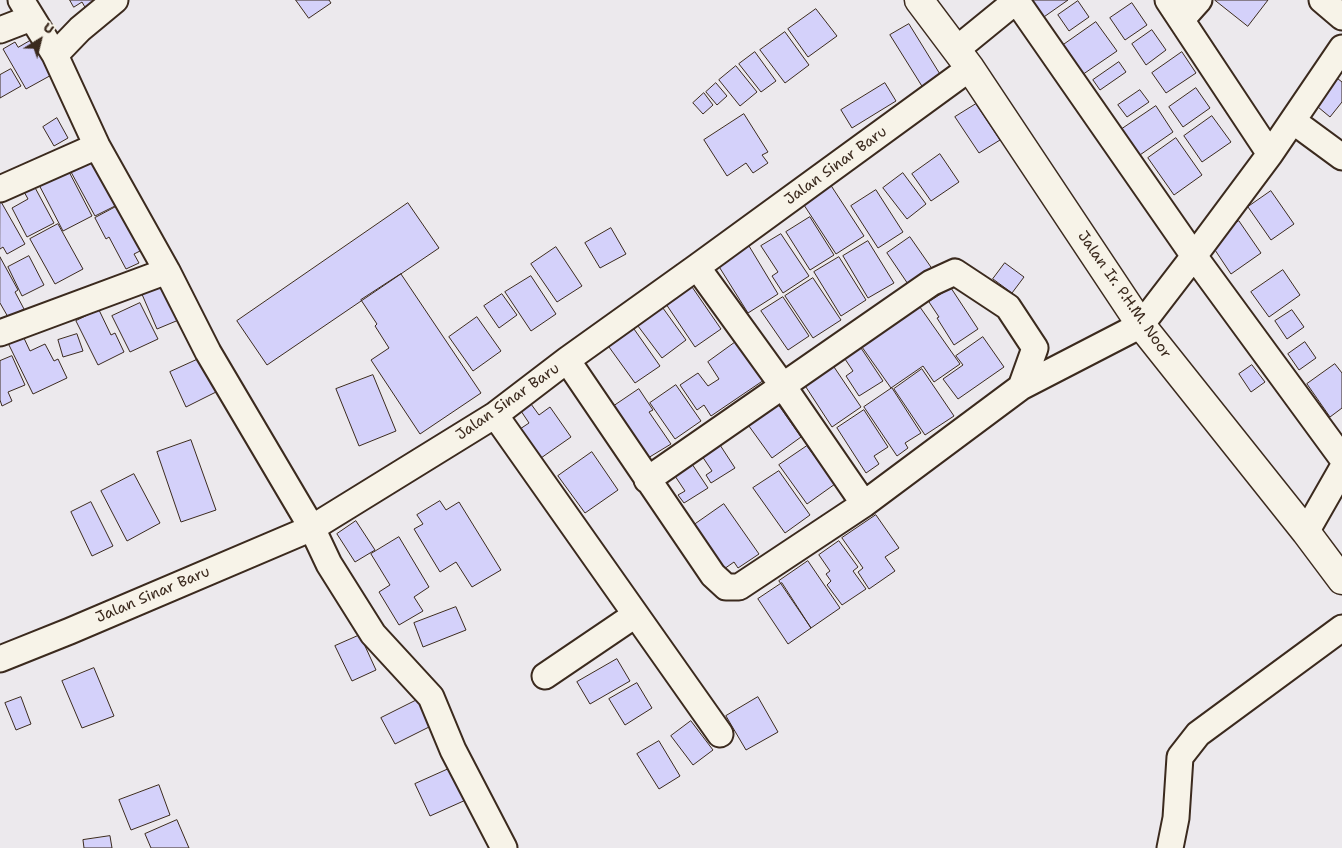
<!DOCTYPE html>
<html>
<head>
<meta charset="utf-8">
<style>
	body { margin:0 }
	#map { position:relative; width:1342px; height:848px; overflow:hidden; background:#ece9ed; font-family:"Shantell Sans",sans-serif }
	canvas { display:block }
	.north { position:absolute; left:15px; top:15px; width:50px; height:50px; -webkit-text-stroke:4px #f7f3e8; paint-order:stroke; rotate:36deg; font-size:14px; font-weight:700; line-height:20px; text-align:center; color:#3b2a1e }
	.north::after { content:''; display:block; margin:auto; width:18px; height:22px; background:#3b2a1e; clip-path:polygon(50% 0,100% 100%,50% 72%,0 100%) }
</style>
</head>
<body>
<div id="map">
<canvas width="1342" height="848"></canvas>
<div class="north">U</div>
</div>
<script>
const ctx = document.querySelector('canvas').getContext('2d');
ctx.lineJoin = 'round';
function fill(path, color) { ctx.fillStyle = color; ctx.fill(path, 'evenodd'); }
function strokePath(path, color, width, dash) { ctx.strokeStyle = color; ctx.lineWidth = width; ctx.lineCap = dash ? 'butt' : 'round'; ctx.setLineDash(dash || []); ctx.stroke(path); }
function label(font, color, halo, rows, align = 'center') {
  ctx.font = font + ' "Shantell Sans",sans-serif'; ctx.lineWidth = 4.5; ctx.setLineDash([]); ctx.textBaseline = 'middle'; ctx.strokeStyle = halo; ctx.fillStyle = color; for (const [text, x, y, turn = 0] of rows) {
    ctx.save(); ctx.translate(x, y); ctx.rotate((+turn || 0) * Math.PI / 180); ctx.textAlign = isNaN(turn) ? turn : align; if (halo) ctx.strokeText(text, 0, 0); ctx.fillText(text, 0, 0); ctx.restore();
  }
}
const building = new Path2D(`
	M70 0H94L96 3 86 9 82 2 74 7Z
	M296 0H329L331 3 309 18Z
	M1028 0H1068L1041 19Z
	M1215 0H1268L1248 26Z
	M1078 1 1089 17 1069 31 1058 15Z
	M1132 3 1147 25 1125 40 1110 18Z
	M816 9 837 36 808 57 788 29Z
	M1096 22 1117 51 1079 77 1059 48Z
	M909 24 943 79 925 91 890 35Z
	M1152 30 1166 50 1146 65 1132 44Z
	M785 32 809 65 785 83 760 50Z
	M35 38 55 73 26 89 3 49 15 42 18 47Z
	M755 52 776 81 761 92 739 64Z
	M1182 52 1196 73 1166 93 1152 73Z
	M1119 62 1126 72 1100 90 1093 80Z
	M736 66 757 92 740 106 719 80Z
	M11 69 21 86 0 98V75Z
	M1333 75 1342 82V102L1330 117 1312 102Z
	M716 83 727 96 717 105 706 92Z
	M885 83 896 101 852 128 841 110Z
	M1196 88 1210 108 1183 127 1169 107Z
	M1140 90 1149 102 1127 117 1118 105Z
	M704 93 713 105 703 114 693 103Z
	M976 104 1000 140 979 153 955 117Z
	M1156 106 1173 132 1137 157 1119 131Z
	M744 114 768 152 762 155 768 163 753 173 746 163 727 176 704 140Z
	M1212 116 1231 142 1202 162 1184 136Z
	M57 118 68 138 54 146 43 127Z
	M1176 138 1202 175 1174 195 1148 158Z
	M940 154 959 182 931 201 912 174Z
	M95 160 125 201 95 216 71 172Z
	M66 166 92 216 63 231 37 181Z
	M903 173 926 204 907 219 883 188Z
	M32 182 54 223 27 237 12 208 28 199 22 188Z
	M830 184 864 236 836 254 802 202Z
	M876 190 903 232 878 248 851 206Z
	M1271 191 1294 224 1271 240 1248 207Z
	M0 200 25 244 7 254 3 247 0 249Z
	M127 201 150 246 134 254 139 263 126 269 109 237 106 239 95 218Z
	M408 203 439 248 267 365 237 321Z
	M810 217 834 255 810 270 786 232Z
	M1239 221 1261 253 1231 274 1209 241Z
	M58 224 83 269 55 284 30 239Z
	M611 228 626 254 600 268 585 243Z
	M781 234 809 276 783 293 772 276 778 272 761 246Z
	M910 237 933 270 910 287 887 253Z
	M868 241 894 283 868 298 843 256Z
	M749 246 778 294 748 313 718 265Z
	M556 247 582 286 557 302 531 264Z
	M29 256 44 285 22 296 8 267Z
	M0 257 18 290 15 292 24 309 8 317 0 303Z
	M839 257 866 300 841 316 814 272Z
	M1005 263 1024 277 1012 293 993 279Z
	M1283 270 1300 295 1269 317 1251 292Z
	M401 274 481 393 420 434 371 360 389 348 375 326 377 324 361 300Z
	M531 276 556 314 531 331 505 292Z
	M813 278 841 320 813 338 785 296Z
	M165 282 181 319 157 329 141 292Z
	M690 284 721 329 695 347 664 301Z
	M951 288 978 329 954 345 937 318 939 317 929 302Z
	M502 294 517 315 499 328 484 306Z
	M783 297 809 336 788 350 761 311Z
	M915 300 960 364 934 382 923 366 891 388 857 340Z
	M140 303 158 339 130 352 112 316Z
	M660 304 686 340 662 358 635 322Z
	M99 310 111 335 115 333 124 352 98 365 76 321Z
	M1292 310 1304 327 1287 339 1275 321Z
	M477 317 501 351 473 371 449 337Z
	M634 329 660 366 635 383 609 347Z
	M77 334 83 351 63 357 58 340Z
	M23 336 30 351 45 344 54 361 58 359 67 378 33 394 8 343Z
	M983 337 1004 367 958 399 943 379 963 365 956 356Z
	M737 341 764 380 711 416 704 405 697 410 680 385 698 373 708 386 719 379 708 362Z
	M1305 342 1316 358 1299 370 1288 354Z
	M861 348 883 381 859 396 846 376 853 371 845 359Z
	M12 356 25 385 8 392 12 401 2 406 0 400V361Z
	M203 357 218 391 186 407 170 372Z
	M830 361 861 407 832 427 802 381Z
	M1335 364 1342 373V408L1330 417 1307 384Z
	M1252 365 1265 382 1251 392 1239 374Z
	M922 369 954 416 925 435 894 389Z
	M373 375 396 431 359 446 336 389Z
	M676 385 701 421 675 439 650 403Z
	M892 388 921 433 905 443 908 448 897 456 864 407Z
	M639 389 653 410 649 412 671 444 648 458 627 427 625 428 611 408Z
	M775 400 801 437 772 458 746 422Z
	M531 404 539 415 550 407 571 437 541 458 520 429 529 423 521 411Z
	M864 410 888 447 874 456 879 464 866 473 837 428Z
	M191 440 216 510 181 522 157 452Z
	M720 445 735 468 711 483 706 475 712 471 702 456Z
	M807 446 835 484 807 504 779 465Z
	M592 452 618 490 585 513 558 476Z
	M692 464 708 488 684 503 678 495 685 491 675 476Z
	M779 471 810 515 785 533 753 488Z
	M134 474 160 523 127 541 101 491Z
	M440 501 446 510 459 502 501 570 472 587 456 562 440 572 414 529 423 524 417 515Z
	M91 502 113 546 92 556 71 512Z
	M724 504 759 554 738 568 734 562 724 569 694 525Z
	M876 515 899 548 885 557 895 571 869 589 858 572 863 568 842 538Z
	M356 521 375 550 355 562 337 534Z
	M399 537 429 587 414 597 423 611 399 625 379 592 390 585 371 554Z
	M839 541 858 567 853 571 866 589 842 605 827 585 831 581 826 574 830 571 819 555Z
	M808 561 840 608 811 628 779 581Z
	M782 583 811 628 788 644 758 599Z
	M456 607 466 630 423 647 414 623Z
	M360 635 376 670 352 681 335 646Z
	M617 659 630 681 590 704 577 682Z
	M94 668 114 716 82 728 62 681Z
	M637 683 652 708 625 725 609 699Z
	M21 697 31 724 16 730 5 703Z
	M758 697 778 732 746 750 726 716Z
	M419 699 433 725 395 744 381 718Z
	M691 721 713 750 693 765 671 736Z
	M659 741 680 776 659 789 637 754Z
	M453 767 468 799 430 816 415 784Z
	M159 785 170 815 131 830 119 800Z
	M177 820 189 848H151L145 834Z
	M110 836 112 848H84L83 840Z`);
fill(building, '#d4d1fa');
strokePath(building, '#3b2a1e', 1);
const minor = new Path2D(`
	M21 0 55 55 97 146 167 271 208 352 312 528 329 564 373 634 431 697 453 750 504 848
	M1016 0 1194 256 1342 458
	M1168 0 1270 154
	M1322 0 1342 17
	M1182 19 1199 0
	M0 30 31 18
	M957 49 1017 0
	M55 55 80 29 115 0
	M1293 121 1342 157
	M0 189 97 146
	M697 267 783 386 864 504
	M0 333 167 271
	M567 360 713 575 726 587H739L864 504 1021 387 1141 325 1194 256 1270 154 1342 48
	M495 415 720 734
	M647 480 931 283 955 272 1008 307 1035 348 1021 387
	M1306 532 1342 469
	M0 659 70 631 312 528 495 415 567 360 697 267 970 68
	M545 676 635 615
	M1170 848 1176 818 1180 757 1198 734 1342 628`);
const major = new Path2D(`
	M919 0 970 68 1141 325 1306 532 1342 580`);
strokePath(minor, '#3b2a1e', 29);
strokePath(major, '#3b2a1e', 31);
strokePath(minor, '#f7f3e8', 25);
strokePath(major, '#f7f3e8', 28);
label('15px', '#3b2a1e', '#f7f3e8', [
	["Jalan Sinar Baru",836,166,-36],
	["Jalan Ir. P.H.M. Noor",1124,295,55],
	["Jalan Sinar Baru",508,402,-35],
	["Jalan Sinar Baru",153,595,-23]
]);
</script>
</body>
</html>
